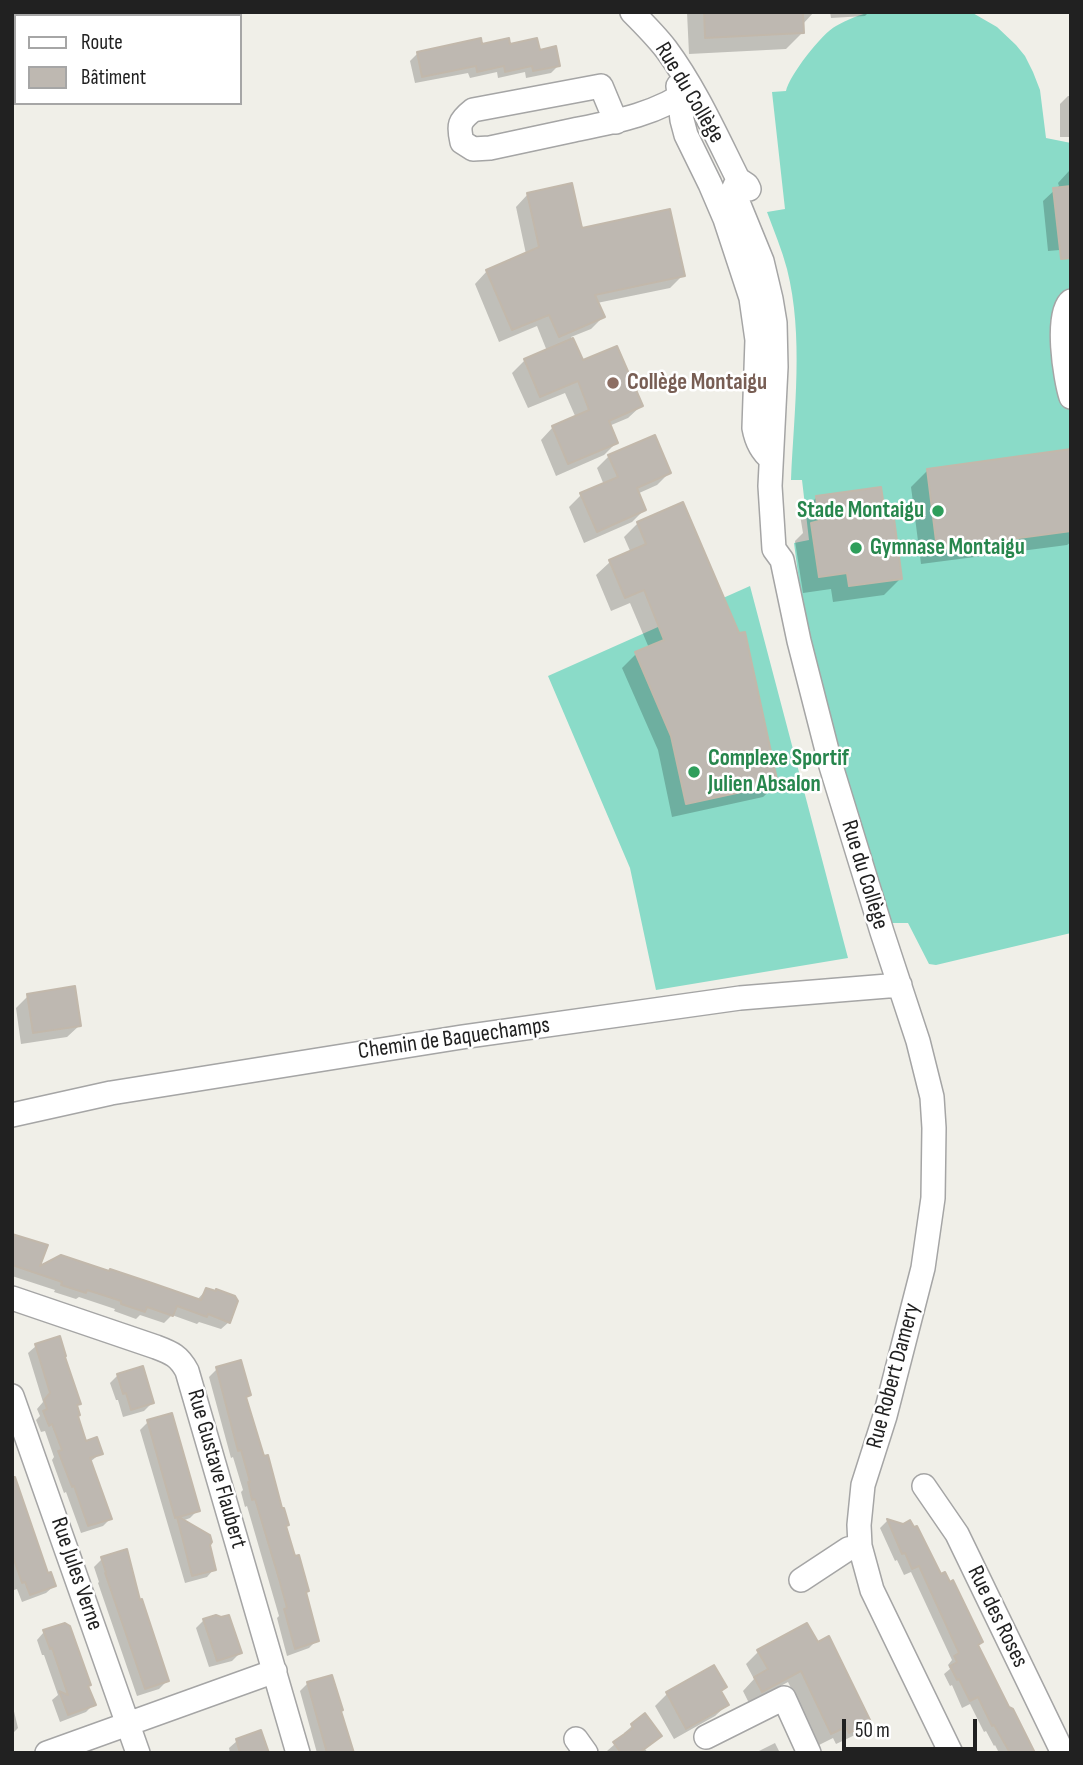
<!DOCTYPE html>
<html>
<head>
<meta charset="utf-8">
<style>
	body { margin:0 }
	#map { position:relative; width:1083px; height:1765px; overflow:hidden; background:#f0efe8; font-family:"Sofia Sans Condensed",sans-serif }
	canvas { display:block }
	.frame { position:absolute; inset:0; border:14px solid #212121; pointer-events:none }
	.legend { position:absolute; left:14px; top:14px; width:228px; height:91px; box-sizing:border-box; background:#fff; border:2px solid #a6a6a6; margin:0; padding:9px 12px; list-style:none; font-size:21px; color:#212121 }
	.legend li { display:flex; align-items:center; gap:14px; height:35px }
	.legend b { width:35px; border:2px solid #a6a6a6 }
	.scale { position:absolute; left:842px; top:1719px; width:135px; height:32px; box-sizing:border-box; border:4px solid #212121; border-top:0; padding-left:9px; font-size:21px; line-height:24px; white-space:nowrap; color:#212121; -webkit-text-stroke:5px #fff; paint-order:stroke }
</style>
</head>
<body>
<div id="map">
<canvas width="1083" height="1765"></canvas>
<div class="frame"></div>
<ul class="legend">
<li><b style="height:9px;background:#fff"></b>Route</li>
<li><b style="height:19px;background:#beb8b1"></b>Bâtiment</li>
</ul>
<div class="scale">50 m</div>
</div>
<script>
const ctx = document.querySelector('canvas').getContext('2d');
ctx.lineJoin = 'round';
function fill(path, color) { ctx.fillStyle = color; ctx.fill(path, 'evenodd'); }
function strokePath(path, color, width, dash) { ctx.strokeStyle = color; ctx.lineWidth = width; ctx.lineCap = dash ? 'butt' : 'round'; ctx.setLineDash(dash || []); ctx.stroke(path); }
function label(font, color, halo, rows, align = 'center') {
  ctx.font = font + ' "Sofia Sans Condensed",sans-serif'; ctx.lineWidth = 5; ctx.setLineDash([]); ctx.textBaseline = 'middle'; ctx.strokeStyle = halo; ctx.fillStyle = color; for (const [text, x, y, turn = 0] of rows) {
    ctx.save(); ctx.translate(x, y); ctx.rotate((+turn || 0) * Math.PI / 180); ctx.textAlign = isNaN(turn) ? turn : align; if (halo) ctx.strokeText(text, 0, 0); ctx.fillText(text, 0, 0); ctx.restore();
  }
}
fill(new Path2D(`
	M872 12H971L997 27 1016 45 1025 56 1033 72 1040 90 1046 138 1071 143V933L936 965 929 964 908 923H890C872 866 855 810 839 753 820 683 802 614 794 543L809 540 802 480H791C794 411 804 336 787 269 782 250 774 231 767 212L785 209 772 92 786 91C789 76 822 33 836 26 847 20 860 14 872 12Z
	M750 586 848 958 656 990 630 868 548 676Z`), '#8adbc8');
fill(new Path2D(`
	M687 12H818H814L802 25V33L786 49 689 54Z
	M830 12H869L865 16 831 18Z
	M481 46H509L539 52 559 65 551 73 526 78 525 72 498 78 497 72 470 78 468 73 415 83 410 61 418 53Z
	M1068 96H1071V137H1060V104Z
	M1069 171H1071V249L1048 251 1043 201 1059 186 1058 183Z
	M528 194 580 230 683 275 670 288 597 303 603 317 591 329 571 337 582 363 641 406 628 418 609 426 616 443 604 455 556 476 541 440 553 427 576 418 565 393 528 408 512 373 525 360 547 351 537 326 499 342 475 284 487 271 526 254 516 207Z
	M1071 451V542L1067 545 921 564 911 487 928 470Z
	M609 456 669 473 657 485 637 494 644 510 632 522 584 543 569 507 581 495 604 485 597 468Z
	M816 498 883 515 900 579 884 595 833 602 831 589 803 593 795 541 803 533 800 515Z
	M638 523 777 784 763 797 672 817 658 750 622 668 636 654 649 648 630 603 611 611 596 575 610 562 631 553 624 537Z
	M28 996 80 1025 67 1037 21 1044 16 1008Z
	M12 1236 36 1270 197 1300 206 1290 229 1322 221 1329 199 1322 197 1324 172 1315 164 1323 140 1315 136 1319 114 1311 115 1309 79 1297 76 1299 54 1292 55 1290 12 1276Z
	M36 1346 79 1403 75 1407 76 1417 85 1444 101 1453 90 1462 110 1519 103 1526 81 1533 66 1492 64 1493 52 1460 54 1457 45 1431 41 1432 36 1420 40 1416 37 1409 43 1402 28 1353Z
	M217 1369 249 1395 245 1399 281 1510 287 1525 285 1527 317 1640 309 1648 287 1656 277 1618 279 1616 247 1506 245 1507 241 1492 243 1490 233 1457 231 1458 209 1377Z
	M118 1375 152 1403 144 1411 123 1417 118 1400H116L110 1383Z
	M148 1422 198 1510 190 1518 182 1521 208 1545 214 1569 207 1577 185 1583 140 1430Z
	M12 1475 39 1555 54 1586 46 1593 22 1602 17 1589 14 1590 12 1584Z
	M887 1521 903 1525 977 1646 1003 1700 1035 1753H999L995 1745 994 1746 986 1731 984 1732 970 1704 962 1708 952 1685 950 1686 944 1674 950 1669 948 1665 952 1660 911 1572 904 1575 897 1560 895 1561 880 1528Z
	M102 1559 139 1603 167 1681 159 1689 137 1696 98 1583 99 1582 94 1567Z
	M204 1620 240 1653 232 1661 209 1667 196 1628Z
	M806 1625 869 1721 857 1734 836 1744 833 1738 819 1745 788 1682 749 1703 743 1691 754 1679 746 1664 758 1652Z
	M44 1632 87 1687 94 1704 86 1712 60 1722 52 1700 58 1695 44 1655H42L37 1640Z
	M714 1667 720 1692 727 1705 715 1716 674 1739 655 1706 667 1694Z
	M308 1683 352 1753H317L300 1691Z
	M12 1703 18 1728 12 1734Z
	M645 1715 660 1736 645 1749 648 1753H608L607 1751 615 1744 626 1736 624 1733Z
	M237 1741 267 1753H230L229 1748Z
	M775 1743 780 1753H755Z`), '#0003');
const building = new Path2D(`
	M704 12H803L804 33 705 38Z
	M481 38 482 44 509 38 510 44 537 38 540 50 556 46 560 66 533 71 532 66 505 72 504 66 477 72 476 66 422 77 417 52Z
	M572 183 582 228 670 209 685 276 595 295 605 317 559 337 549 315 512 330 486 270 539 247 527 193Z
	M1071 186V258L1061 259 1053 188Z
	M573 338 583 360 617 346 643 406 609 421 618 443 568 464 552 426 589 410 578 381 540 397 524 359Z
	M655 435 671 473 637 488 646 510 597 532 580 493 618 477 608 455Z
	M1071 449V531L937 549 927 469Z
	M881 487 885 513 893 511 902 579 849 586 847 573 819 577 811 523 819 521 816 496Z
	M683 502 739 633 745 632 778 784 686 804 671 736 635 652 664 640 644 590 625 598 609 560 646 544 637 522Z
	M75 986 81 1026 33 1033 27 994Z
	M12 1234 48 1245 40 1266 61 1255 109 1271 110 1269 152 1283 201 1300 206 1288 216 1291V1289L235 1296 238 1301 230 1323 208 1314 207 1317 177 1306 173 1316 147 1307 145 1312 121 1304V1301L87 1290 86 1293 61 1285 62 1282 12 1265Z
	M60 1336 66 1356 65 1357 81 1404 77 1405 80 1415 78 1416 86 1441 97 1437 103 1454 90 1458 112 1519 88 1526 74 1486 72 1487 58 1451 62 1450 52 1424 49 1426 43 1411 47 1409 44 1400 50 1393 35 1344Z
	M241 1360 251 1395 246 1397 264 1456 268 1455 282 1508H284L289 1525 286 1526 295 1556 299 1555 309 1591 306 1592 319 1641 295 1649 284 1609 287 1608 279 1579 255 1499 252 1500 248 1482H250L241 1450 238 1451 216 1367Z
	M143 1366 154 1403 131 1410 126 1393 123 1394 117 1374Z
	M172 1413 200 1511 179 1517 210 1535 212 1542 210 1545 216 1570 192 1576 177 1517 175 1518 147 1420Z
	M12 1477H15L48 1573 51 1572 56 1586 30 1595 25 1582 22 1583 12 1554Z
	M887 1519 903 1524 910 1520 914 1527 917 1526 941 1574 945 1572 950 1582 953 1580 983 1642 978 1645 1009 1707 1013 1709 1035 1753H1010L994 1725 992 1726 978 1697 970 1701 959 1679 957 1680 950 1666 957 1662 954 1656 959 1653 919 1566 912 1569 905 1553 902 1554Z
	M127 1549 140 1600 142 1599 169 1681 145 1689 105 1573H106L101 1557Z
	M216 1615 221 1617 229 1615 242 1653 217 1661 203 1619Z
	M65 1623 70 1626 91 1685 88 1686 96 1705 68 1715 59 1691 68 1695 52 1648 50 1649 43 1630Z
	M807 1623 818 1642 829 1636 871 1722 849 1733 846 1727 831 1734 801 1671 762 1692 754 1677 768 1669 757 1650Z
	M714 1665 727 1687 721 1691 729 1705 686 1729 666 1692Z
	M332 1675 343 1710 341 1711 354 1753H327L307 1682Z
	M645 1713 662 1736 639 1753H621L613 1742 633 1728 631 1724Z
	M261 1730 269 1753H240L236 1739Z`);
fill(building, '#beb8b1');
strokePath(building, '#c2b8ab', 2);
const minor = new Path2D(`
	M632 12C644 24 656 36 666 49 695 88 716 135 738 179L747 185 749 189
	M678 86 682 120 686 135 710 184 725 219 751 298 757 340 754 428C756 439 761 451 771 459
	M616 122 601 86 473 110C459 121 458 125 462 142L473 149 490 148C518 142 546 136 574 130 614 122 658 114 691 89
	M738 179 733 190 762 261 771 299 775 323 776 367 770 486 774 549 782 560 799 641 831 766 882 932 918 1041 932 1097 934 1128 933 1198 923 1268 885 1416 863 1485 859 1525 860 1546 872 1590 951 1753
	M1071 301C1055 313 1065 379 1071 397
	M12 1115 111 1093 462 1037 740 998 900 985
	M12 1298 156 1347C172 1353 179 1356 187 1371L298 1753
	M12 1396 138 1753
	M924 1486 957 1534 1063 1753
	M801 1580 848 1549 860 1546
	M706 1737 784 1698 809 1753
	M576 1739 586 1753
	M47 1753 275 1671`);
strokePath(minor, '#a5a5a5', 26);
strokePath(minor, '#fff', 23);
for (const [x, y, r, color] of [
	[613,383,7,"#8d6e63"],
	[938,511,7,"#2e9e5b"],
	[856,548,7,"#2e9e5b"],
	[694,772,7,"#2e9e5b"]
]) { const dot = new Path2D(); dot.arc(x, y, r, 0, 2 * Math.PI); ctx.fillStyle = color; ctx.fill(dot); strokePath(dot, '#fff', 2.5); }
label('23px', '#212121', '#fff', [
	["Rue du Collège",689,93,59],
	["Rue du Collège",864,875,73],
	["Chemin de Baquechamps",454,1039,-8],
	["Rue Robert Damery",894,1376,-75],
	["Rue Gustave Flaubert",216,1469,74],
	["Rue Jules Verne",76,1574,71],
	["Rue des Roses",997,1617,64]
]);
label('bold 23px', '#785e54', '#fff', [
	["Collège Montaigu",627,383]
], 'left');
label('bold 23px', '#27864d', '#fff', [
	["Stade Montaigu",924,511,"right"],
	["Gymnase Montaigu",870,548],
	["Complexe Sportif",708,759],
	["Julien Absalon",708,785]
], 'left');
</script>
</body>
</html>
